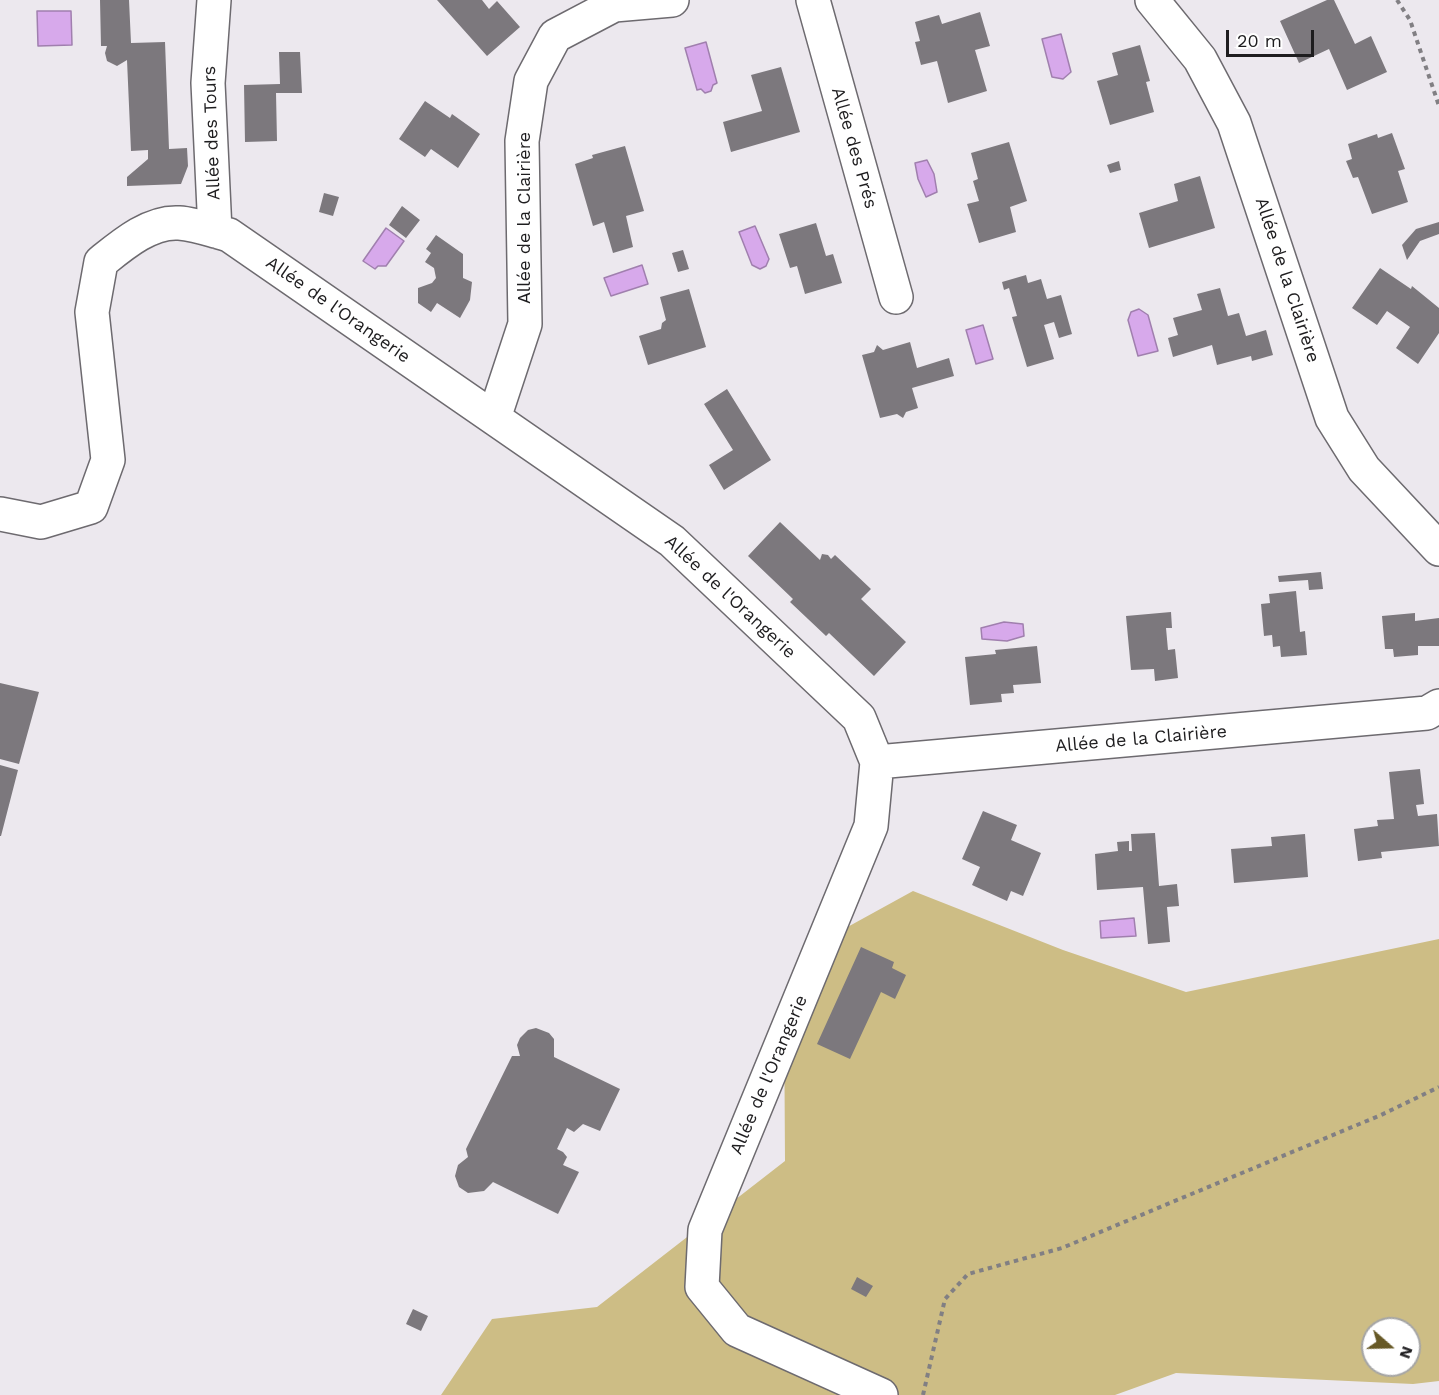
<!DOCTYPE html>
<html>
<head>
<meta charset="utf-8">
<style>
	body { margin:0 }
	#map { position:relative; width:1439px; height:1395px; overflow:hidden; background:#ece8ee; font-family:"Work Sans",sans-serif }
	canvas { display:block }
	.north { position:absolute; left:1361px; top:1317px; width:60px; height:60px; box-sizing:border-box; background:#fff; border:2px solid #a5a5a5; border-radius:50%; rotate:110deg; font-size:16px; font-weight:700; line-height:24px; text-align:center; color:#1e1d1f }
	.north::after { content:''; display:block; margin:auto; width:21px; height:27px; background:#675926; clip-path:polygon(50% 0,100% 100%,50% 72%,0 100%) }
	.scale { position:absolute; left:1226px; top:30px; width:88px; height:27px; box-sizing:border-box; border:3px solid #1e1d1f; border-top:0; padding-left:8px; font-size:18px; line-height:21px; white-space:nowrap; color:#1e1d1f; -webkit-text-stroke:4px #fff; paint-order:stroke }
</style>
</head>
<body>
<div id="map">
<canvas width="1439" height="1395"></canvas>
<div class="north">N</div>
<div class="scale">20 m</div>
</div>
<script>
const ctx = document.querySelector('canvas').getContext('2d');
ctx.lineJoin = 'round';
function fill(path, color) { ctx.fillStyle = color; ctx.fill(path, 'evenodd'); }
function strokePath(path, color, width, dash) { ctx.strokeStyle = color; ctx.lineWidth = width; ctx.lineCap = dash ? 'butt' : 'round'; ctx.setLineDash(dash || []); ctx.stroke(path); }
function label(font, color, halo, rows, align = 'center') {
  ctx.font = font + ' "Work Sans",sans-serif'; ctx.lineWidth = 6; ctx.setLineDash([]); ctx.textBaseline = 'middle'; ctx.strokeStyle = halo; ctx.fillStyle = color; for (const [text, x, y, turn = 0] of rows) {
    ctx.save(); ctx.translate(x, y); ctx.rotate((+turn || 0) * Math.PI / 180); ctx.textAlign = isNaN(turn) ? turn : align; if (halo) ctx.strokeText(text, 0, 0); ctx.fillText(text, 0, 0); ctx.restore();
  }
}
fill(new Path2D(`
	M913 891 1063 950 1186 992 1439 939V1381L1413 1384 1176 1373 1115 1395H441L492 1319 597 1307 785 1161 784 997 833 935ZM1373 1329H1409V1365H1373Z`), '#cdbd85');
const water = new Path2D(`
	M37 11H71L72 45 38 46Z
	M1061 34 1071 72 1063 79 1052 77 1042 39Z
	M706 42 717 83 713 85 711 91 705 93 701 89 697 90 685 48Z
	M927 160 934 174 937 192 926 197 918 179 915 163Z
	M755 226 769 259 766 266 760 269 752 265 739 232Z
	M386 228 404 241 386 266H378L375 269 363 261Z
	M642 265 648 284 611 296 604 278Z
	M1139 309 1148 315 1158 351 1138 356 1128 320 1131 312Z
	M983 325 993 359 976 364 966 330Z
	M1004 622 1023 624 1024 636 1007 641 982 639 981 628Z
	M1134 918 1136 936 1101 938 1100 921Z`);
fill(water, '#d7a9eb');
strokePath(water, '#a07fae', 1.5);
fill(new Path2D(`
	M100 0H129L131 43 165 42 169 149 187 148 188 166 181 184 127 186V177L148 159V150L131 151 127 60 117 66 107 61 105 53 107 46H101Z
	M437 0H482L489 9 497 1 520 27 487 56Z
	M1327 0H1334L1355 44 1371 36 1387 72 1347 90 1329 49 1299 63 1280 21Z
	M980 12 990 46 975 50 987 91 948 103 937 61 921 65 915 42 920 41 915 22 939 15 942 24Z
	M1140 45 1150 81 1146 82 1154 112 1110 125 1097 81 1118 75 1112 53Z
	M279 52H300L302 93H276L277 141 245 142 244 85 280 84Z
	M781 67 800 132 731 152 723 122 762 111 751 75Z
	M425 101 450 118 452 114 480 134 458 168 431 149 425 157 399 139Z
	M1392 133 1405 169 1398 171 1408 202 1372 214 1358 177 1353 178 1346 161 1352 159 1348 144 1377 134 1378 138Z
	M1009 142 1027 201 1010 207 1016 232 979 243 967 204 979 201 973 181 978 179 971 153Z
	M625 146 644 211 626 216 633 247 613 253 604 222 593 226 575 164 593 158 592 155Z
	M1119 161 1121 170 1110 173 1107 165Z
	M1200 176 1215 228 1149 248 1139 213 1178 201 1174 184Z
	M324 193 339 197 333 216 319 212Z
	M402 206 420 220 406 238 389 225Z
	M1439 222V234L1420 241 1407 260 1402 245 1416 229Z
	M816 223 826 256 833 254 842 283 805 294 797 266 790 268 779 234Z
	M436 235 463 254V278L472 282 470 300 460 318 437 303 431 312 418 303V288L432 283 436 278 434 268 425 262 431 253 426 249Z
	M683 250 689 269 678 272 672 253Z
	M1380 268 1411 289 1412 286 1439 308V333L1418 364 1396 348 1410 327 1387 311 1377 325 1352 308Z
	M1026 275 1028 283 1041 279 1047 299 1061 295 1072 334 1059 338 1054 322 1044 325 1054 359 1027 367 1012 317 1017 316 1009 288 1004 290 1002 282Z
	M1220 288 1228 316 1239 313 1246 336 1266 330 1273 355 1252 361 1251 356 1217 365 1212 345 1173 357 1168 338 1178 335 1173 318 1202 310 1197 294Z
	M689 289 706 347 648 365 639 336 661 329 662 323 666 320 660 297Z
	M910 342 917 368 949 358 954 376 912 388 918 408 906 412 903 418 897 414 880 418 862 355 874 352 877 345 883 350Z
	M727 389 771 460 724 490 709 465 733 450 704 404Z
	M780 522 820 560 822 554 828 555 831 559 835 555 871 589 861 599 906 642 874 676 829 633 826 636 790 602 793 599 748 556Z
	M1321 572 1323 589 1309 590 1308 580 1279 582 1278 576Z
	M1296 591 1300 632 1305 631 1307 655 1281 657 1280 646 1273 647 1272 635 1264 636 1261 604 1270 603 1269 594Z
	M1171 612 1172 628H1166L1168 650 1175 649 1178 678 1155 681 1154 669 1131 670 1126 616Z
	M1415 613V621L1439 618V646H1418V655L1394 657 1393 649H1385L1382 616Z
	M1037 646 1041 683 1013 685 1014 693 1001 694 1002 702 970 705 965 657 996 654 995 650Z
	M0 683 39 692 19 764 0 759Z
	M0 765 18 770 1 836H0Z
	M1420 769 1424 804 1416 805 1418 816 1437 814 1439 846 1381 852 1382 858 1358 861 1354 829 1378 826 1377 820 1394 819 1389 772Z
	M983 811 1017 825 1011 840 1041 853 1023 896 1011 891 1007 901 972 885 980 867 962 859Z
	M1155 833 1159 886 1177 884 1179 906 1167 907 1170 942 1148 944 1143 887 1097 890 1095 854 1118 851 1117 842 1129 841V851H1132L1131 834Z
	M1305 834 1308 877 1234 883 1231 849 1272 846 1271 837Z
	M861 947 894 962 892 968 906 975 895 999 881 992 850 1059 817 1044Z
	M536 1028 549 1033 554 1039V1057L620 1089 600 1131 583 1124 574 1132 567 1128 557 1149 563 1152 567 1157 563 1165 579 1172 558 1214 493 1182 484 1191 468 1193 459 1187 455 1176 458 1165 468 1157 466 1149 512 1056H520L517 1045 520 1038 528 1030Z
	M857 1277 873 1286 866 1297 851 1289Z
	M413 1309 428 1316 421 1331 406 1324Z`), '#7c787d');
const minor = new Path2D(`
	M214 0 208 83 215 231
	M813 0 896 297
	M1152 0 1200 59 1234 123 1332 418 1364 469 1439 549
	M494 418 525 324 522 141 531 81 555 36 614 5 672 0
	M0 514 41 522 91 507 108 460 92 312 101 262C122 245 150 221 179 223 196 224 214 231 229 235L672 541 859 718 877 762 871 826 705 1230 702 1287 737 1330 881 1395
	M877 762 1427 713 1439 706`);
strokePath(minor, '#6d6a6f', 36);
strokePath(new Path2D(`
	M1397 0 1410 20 1439 106
	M923 1395 945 1299 968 1274 1062 1248 1381 1115 1439 1087`), '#817f83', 4, [4.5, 4.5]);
strokePath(minor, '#fff', 33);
label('18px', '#1e1d1f', '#fff', [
	["Allée des Tours",212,133,-92],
	["Allée des Prés",854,148,74],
	["Allée de la Clairière",525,218,-90],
	["Allée de la Clairière",1287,280,72],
	["Allée de l'Orangerie",338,310,35],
	["Allée de l'Orangerie",730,597,43],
	["Allée de la Clairière",1141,739,-5],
	["Allée de l'Orangerie",769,1075,-67]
]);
</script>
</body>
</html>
